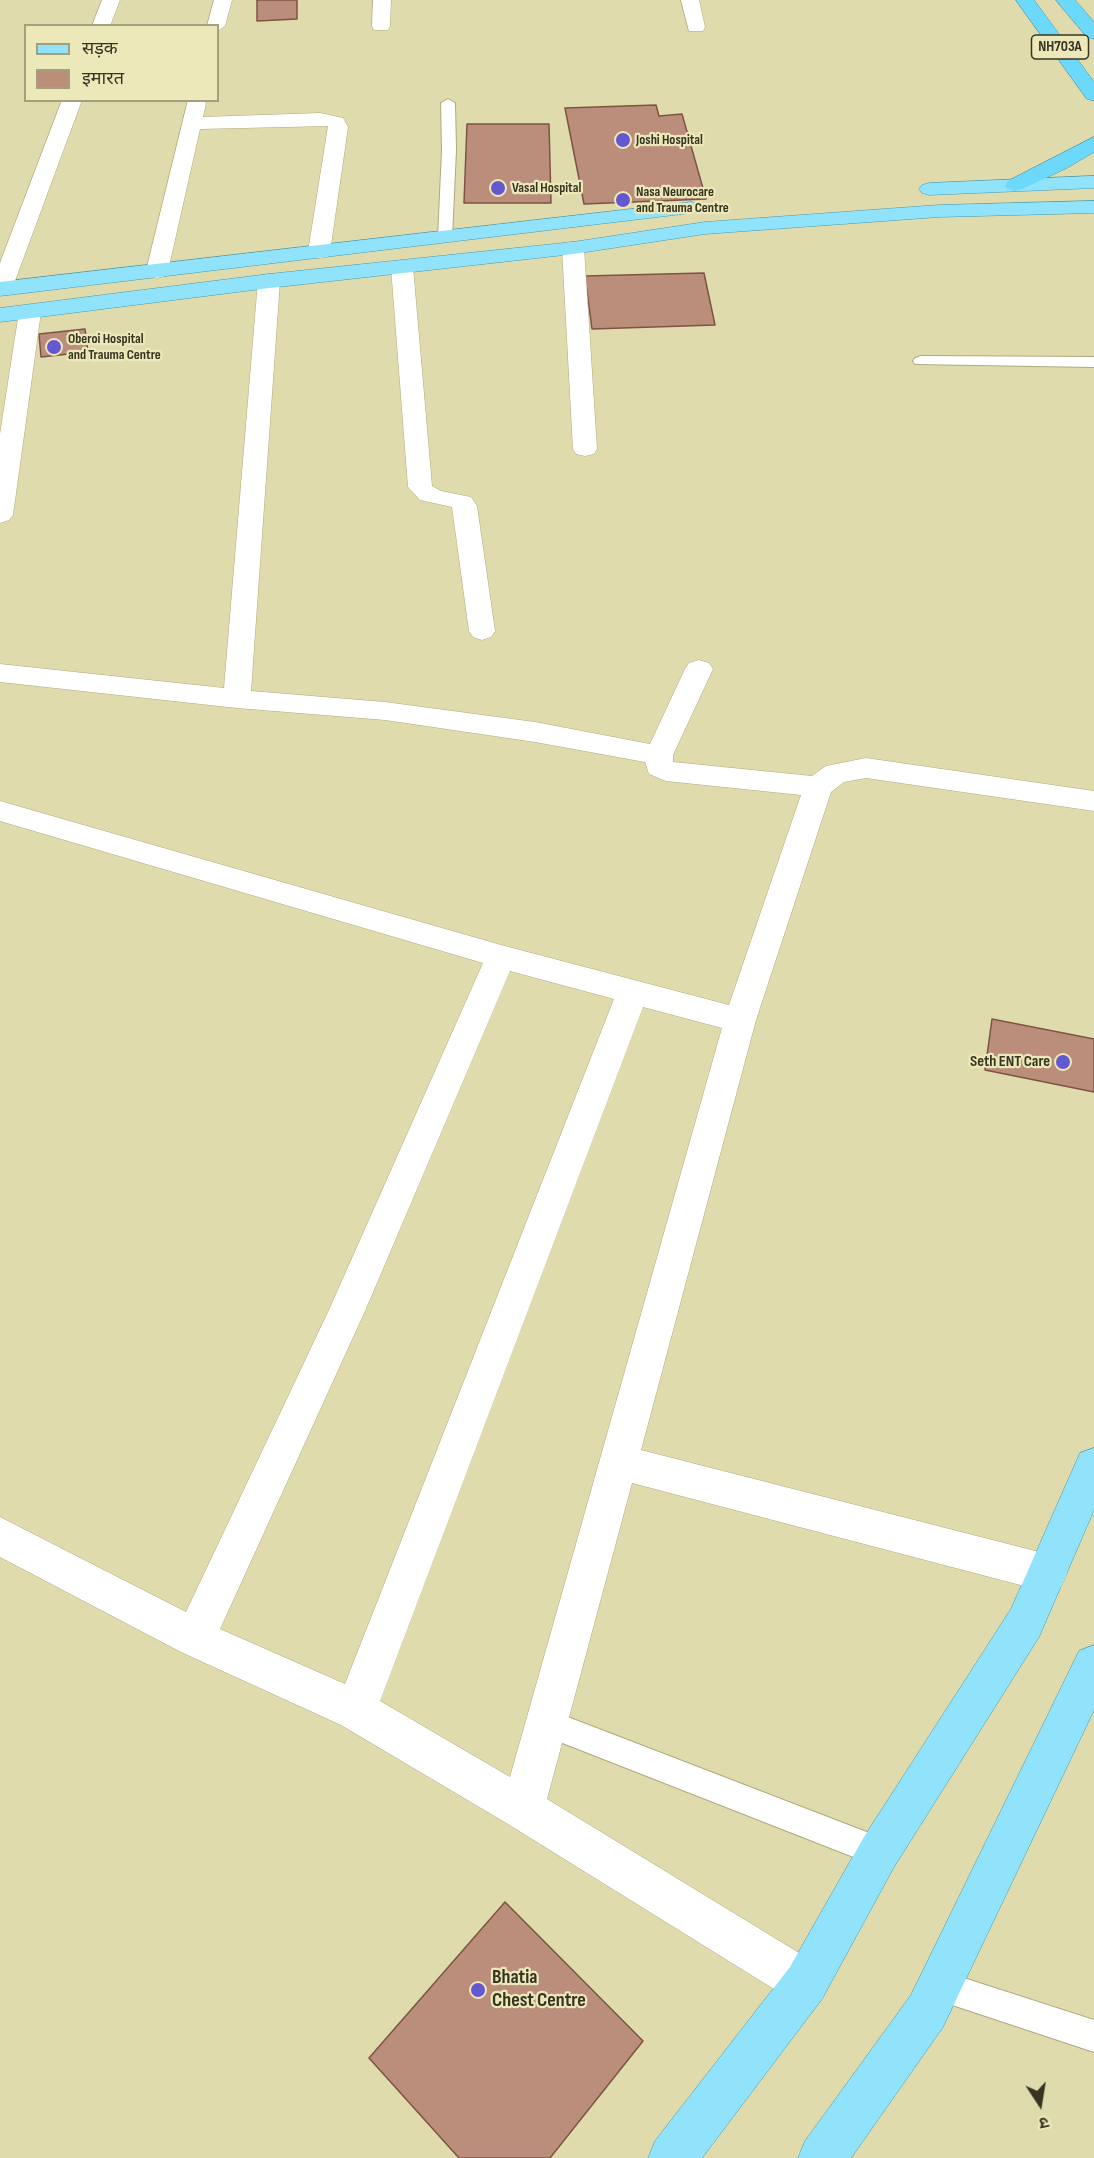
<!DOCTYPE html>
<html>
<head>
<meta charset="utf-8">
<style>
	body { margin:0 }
	#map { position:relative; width:1094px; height:2158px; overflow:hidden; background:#dfdbad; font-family:"Sofia Sans Condensed","Noto Sans Devanagari",sans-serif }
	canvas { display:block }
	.legend { position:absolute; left:24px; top:24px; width:195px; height:78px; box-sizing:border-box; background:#ece8b9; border:2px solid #a3a07d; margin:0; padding:8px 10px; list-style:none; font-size:18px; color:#363422 }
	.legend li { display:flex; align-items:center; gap:12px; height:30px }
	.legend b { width:30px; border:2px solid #a3a07d }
	.north { position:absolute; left:1010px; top:2074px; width:60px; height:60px; -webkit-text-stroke:4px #ece8b9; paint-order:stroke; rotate:168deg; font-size:16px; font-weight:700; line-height:24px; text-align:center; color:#363422 }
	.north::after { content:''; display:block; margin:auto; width:21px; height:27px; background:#363422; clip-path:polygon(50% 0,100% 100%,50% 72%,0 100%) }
</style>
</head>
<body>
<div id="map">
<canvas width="1094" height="2158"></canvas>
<ul class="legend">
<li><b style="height:8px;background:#91e2fb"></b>सड़क</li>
<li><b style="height:16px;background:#bb8e7c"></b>इमारत</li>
</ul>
<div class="north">उ</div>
</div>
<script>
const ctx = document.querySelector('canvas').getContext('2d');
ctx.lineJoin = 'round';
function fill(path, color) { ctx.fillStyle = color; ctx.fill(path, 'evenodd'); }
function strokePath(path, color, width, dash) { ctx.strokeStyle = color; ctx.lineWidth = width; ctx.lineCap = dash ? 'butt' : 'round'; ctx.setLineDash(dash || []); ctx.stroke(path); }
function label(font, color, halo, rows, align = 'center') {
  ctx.font = font + ' "Sofia Sans Condensed",sans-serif'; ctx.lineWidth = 4.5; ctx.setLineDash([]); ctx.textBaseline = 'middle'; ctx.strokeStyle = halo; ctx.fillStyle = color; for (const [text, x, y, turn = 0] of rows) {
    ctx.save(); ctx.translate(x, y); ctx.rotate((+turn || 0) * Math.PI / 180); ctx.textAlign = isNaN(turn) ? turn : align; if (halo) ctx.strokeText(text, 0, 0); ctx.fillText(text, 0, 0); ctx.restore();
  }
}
const building = new Path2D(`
	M257 0H297V19L257 21Z
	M656 105 659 116 682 114 706 199 584 204 565 108Z
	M467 124H549L551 203H464Z
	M704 273 715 325 592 329 585 276Z
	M85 329 88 352 41 357 39 334Z
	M992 1019 1094 1039V1092L985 1070Z
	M505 1902 643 2041 550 2158H459L369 2058Z`);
fill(building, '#bb8e7c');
strokePath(building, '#7d5444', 1.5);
const service = new Path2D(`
	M448 99 455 103 456 150 452 238 445 242 438 238 442 150 441 103Z
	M921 356 1094 357V367L915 364 913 361 915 358Z
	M547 1709 890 1841 894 1852 890 1863 879 1867 537 1733 533 1723 537 1713Z
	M939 1970 1094 2020V2052L928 1997 923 1986 928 1975Z`);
const minor = new Path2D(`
	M102 0H120L110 26H92Z
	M214 0H232L225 26 218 31V26H207Z
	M373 0H391L390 26 388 30H374L372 26Z
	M681 0H699L705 27 703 31H689Z
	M62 100H82L12 289 9 294 0 295V263Z
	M188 100H204L206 103 203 117 320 113 343 118 348 127 330 252 327 257 319 258 311 257 308 252 328 126 200 129 168 271 165 276 157 278 149 276 146 271Z
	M573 242 581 243 584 248 597 449 594 454 585 456 576 454 573 449 562 248 565 243Z
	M402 260 410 262 413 267 432 486 441 491 471 497 477 506 495 631 491 637 482 640 473 637 469 631 452 507 420 500 408 487 391 267 394 262Z
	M269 274 277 276 280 281 251 691 385 702 535 722 650 744 685 669 689 663 699 660 709 663 713 669 673 755V762L812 776 826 766 866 758 1094 791V811L866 778 844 782 831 792 756 1020 641 1450 1047 1554 1061 1559 1067 1573 1061 1587 1047 1592 632 1483 547 1799 822 1967 829 1983 822 1999 806 2006 790 1999 508 1824 341 1725 181 1652 0 1557V1517L186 1612 329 1310 483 963 0 821V801L501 945 729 1005 801 795 666 781 649 774 645 762 535 742 385 720 237 708 0 682V664L224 688 258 281 261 276ZM510 971 614 999 345 1684 220 1629 365 1311ZM643 1007 722 1028 510 1777 380 1701Z
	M30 305 38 307 41 312 13 515 9 520 0 523V434L19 312 22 307Z`);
const primary = new Path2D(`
	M1094 176V188L929 195 922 193 919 189 922 185 929 183Z
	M1094 201V213L939 217 705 234 573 254 269 288 0 322V308L269 274 573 242 705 222 939 205Z
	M692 202 699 204 702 208 699 212 0 296V282Z
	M1094 1448V1510L1039 1637 894 1867 822 1999 702 2158H648L655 2141 790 1967 864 1837 1011 1609 1080 1453Z
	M1094 1645V1710L943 2027 851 2158H798L805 2141 911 1995 1079 1651Z`);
const trunk = new Path2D(`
	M1016 0H1034L1094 82V101L1087 99Z
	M1056 0H1075L1094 22V39L1087 37Z
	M1094 137V152L1067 168 1022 189 1015 191 1008 189 1005 185 1008 181Z`);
strokePath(service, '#aeaa7d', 2);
strokePath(minor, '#aeaa7d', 1);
strokePath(primary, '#4299ae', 1);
strokePath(trunk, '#4299ae', 1);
fill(service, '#fff');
fill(minor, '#fff');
fill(primary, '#91e2fb');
fill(trunk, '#6cd8fa');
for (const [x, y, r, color] of [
	[623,140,8,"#6458d1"],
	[498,188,8,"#6458d1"],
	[623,200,8,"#6458d1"],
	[54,347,8,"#6458d1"],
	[1063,1062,8,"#6458d1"],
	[478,1990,8,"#6458d1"]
]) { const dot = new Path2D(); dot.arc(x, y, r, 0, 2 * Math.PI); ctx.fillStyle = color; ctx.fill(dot); strokePath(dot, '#ece8b9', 2); }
label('bold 14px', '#363422', '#ece8b9', [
	["Joshi Hospital",636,140],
	["Vasal Hospital",512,188],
	["Nasa Neurocare",636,192],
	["and Trauma Centre",636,208],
	["Oberoi Hospital",68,339],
	["and Trauma Centre",68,355]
], 'left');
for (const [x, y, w] of [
	[1060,47,57]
]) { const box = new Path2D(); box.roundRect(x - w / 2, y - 12, w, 24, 4.5); ctx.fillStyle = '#ece8b9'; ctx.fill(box); strokePath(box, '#363422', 1.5); }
label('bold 15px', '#363422', null, [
	["NH703A",1060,47]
]);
label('bold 16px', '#363422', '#ece8b9', [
	["Seth ENT Care",1050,1062]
], 'right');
label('bold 20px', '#363422', '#ece8b9', [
	["Bhatia",492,1978],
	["Chest Centre",492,2001]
], 'left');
</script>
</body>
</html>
